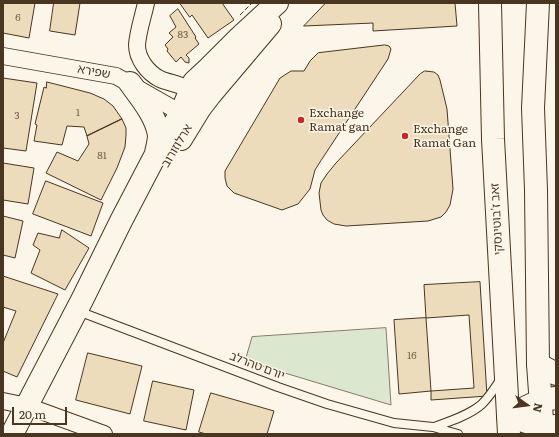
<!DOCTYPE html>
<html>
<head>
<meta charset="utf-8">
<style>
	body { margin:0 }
	#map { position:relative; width:559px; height:437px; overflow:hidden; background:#fbf6e9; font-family:Literata,serif }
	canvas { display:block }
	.frame { position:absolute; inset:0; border:4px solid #4a3520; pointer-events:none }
	.north { position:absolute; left:507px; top:385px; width:40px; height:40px; -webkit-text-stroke:3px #fbf6e9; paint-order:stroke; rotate:104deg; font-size:11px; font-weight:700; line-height:16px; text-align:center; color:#4a3520 }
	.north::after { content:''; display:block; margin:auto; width:14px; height:18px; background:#4a3520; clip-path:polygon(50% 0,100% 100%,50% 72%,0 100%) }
	.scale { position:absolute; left:12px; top:407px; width:55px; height:18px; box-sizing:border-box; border:2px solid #4a3520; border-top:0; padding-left:5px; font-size:12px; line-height:14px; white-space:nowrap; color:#4a3520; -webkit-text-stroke:3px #fbf6e9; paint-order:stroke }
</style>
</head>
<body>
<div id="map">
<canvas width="559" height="437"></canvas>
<div class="frame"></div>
<div class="north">N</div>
<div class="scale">20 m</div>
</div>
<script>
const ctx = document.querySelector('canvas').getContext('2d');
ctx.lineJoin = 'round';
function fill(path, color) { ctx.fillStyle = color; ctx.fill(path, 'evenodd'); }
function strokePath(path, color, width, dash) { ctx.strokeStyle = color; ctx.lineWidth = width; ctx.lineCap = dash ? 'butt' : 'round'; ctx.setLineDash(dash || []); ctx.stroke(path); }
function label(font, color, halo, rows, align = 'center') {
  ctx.font = font + ' Literata,"Noto Sans Hebrew",serif'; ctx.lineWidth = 3; ctx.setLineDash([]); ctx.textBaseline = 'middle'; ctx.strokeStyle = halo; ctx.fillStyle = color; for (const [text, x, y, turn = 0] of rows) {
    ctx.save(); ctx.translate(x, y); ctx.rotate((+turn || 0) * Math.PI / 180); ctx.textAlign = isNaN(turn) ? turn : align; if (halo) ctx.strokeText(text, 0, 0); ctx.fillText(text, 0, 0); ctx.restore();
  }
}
const green = new Path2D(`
	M386 328 391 405 245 361 252 337Z`);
fill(green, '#dce7d0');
strokePath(green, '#887966', 1);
const building = new Path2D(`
	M3 3H35L29 38 3 33Z
	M54 3H80L75 35 50 31Z
	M180 3H222L234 20 208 38 192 15 190 17Z
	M326 3H455L457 26 373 31V23L304 26Z
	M178 9 196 37 195 38 199 44 186 55 189 58V63L185 62 181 57 176 62 167 51 168 49 165 45 173 37 169 33 176 27 170 16Z
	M385 45 389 46 391 49 388 59 320 162 315 170 310 189 298 204 282 210 234 193 227 186 225 178V171L280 78 291 71H304L310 61 318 53Z
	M425 71 434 72 438 75 440 80 447 109 453 189 450 205 446 212 441 217 428 221 346 226 334 224 327 220 323 215 321 210 319 193 321 183 327 174 336 163 420 74Z
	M3 78 37 83 26 151 3 148Z
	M47 82 90 93 104 99 113 106 122 119 87 136 84 127 67 126 62 145 34 141 37 125 35 124 44 87 46 88Z
	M122 119 126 128V135L125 147 117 168 101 200 46 173 57 152 78 161 89 144 87 136Z
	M3 163 34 168 28 204 3 200Z
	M46 181 103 203 91 236 33 214Z
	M3 216 23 221 15 258 3 255Z
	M62 230 89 248 65 290 31 273 40 250 33 245 38 233 59 238Z
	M3 276 58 294 17 377 3 371V343L16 311 3 307Z
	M480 282 487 396 431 400V391L474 388 469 315 426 318 424 285Z
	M426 318 431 391 399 394 394 320Z
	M88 353 142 366 130 414 76 400Z
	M153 381 194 390 186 430 144 421Z
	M211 393 274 411 267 434H206L199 432Z`);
fill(building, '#ecdcbc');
strokePath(building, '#4a3520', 1);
const lane = new Path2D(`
	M78 311 278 387 327 404 394 423 433 427 458 434
	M434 427C448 422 470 415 482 404 489 397 495 388 500 380`);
const street = new Path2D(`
	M3 56 116 76 181 113 190 112 200 108C198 101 195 94 189 90 181 84 169 83 160 79 148 73 137 59 137 45 138 31 143 17 146 3
	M3 401 27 406 104 434`);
const secondary = new Path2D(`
	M130 83C141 98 156 116 159 135 159 141 157 148 156 153
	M181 139 200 108 210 95 270 24
	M538 364 556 374
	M508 416 541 400 556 398
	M508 416 542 427 556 426
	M12 434 82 300 121 221 156 154 181 113 194 82 209 68 240 37 277 3`);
const primary = new Path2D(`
	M490 3 493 139 509 434
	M538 3 533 108 536 190 538 364 543 434`);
strokePath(lane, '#4a3520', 10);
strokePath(street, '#4a3520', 18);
strokePath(secondary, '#4a3520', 24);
strokePath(primary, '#4a3520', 24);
strokePath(lane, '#fbf6e9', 8);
strokePath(street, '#fbf6e9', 16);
strokePath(secondary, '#fbf6e9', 22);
strokePath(primary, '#fbf6e9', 22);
strokePath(new Path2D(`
	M240 15 252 3`), '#4a3520', 1, [5, 2]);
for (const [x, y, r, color] of [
	[301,120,4,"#c62828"],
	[405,136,4,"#c62828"]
]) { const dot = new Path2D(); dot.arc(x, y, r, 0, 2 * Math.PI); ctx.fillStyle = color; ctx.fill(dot); strokePath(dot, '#fbf6e9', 1.5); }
label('10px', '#725f47', null, [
	["6",18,18],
	["83",183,35],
	["1",78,113],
	["3",17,116],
	["81",102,156],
	["16",412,356]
]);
label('12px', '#4a3520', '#fbf6e9', [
	["שפירא",94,72,10],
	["ארלוזורוב",177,146,-59],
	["זאב ז'בוטינסקי",497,219,-93],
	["יורם טהרלב",257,366,21]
]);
label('12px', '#4a3520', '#fbf6e9', [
	["Exchange",309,113],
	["Ramat gan",309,127],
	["Exchange",413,129],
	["Ramat Gan",413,143]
], 'left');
</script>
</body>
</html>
